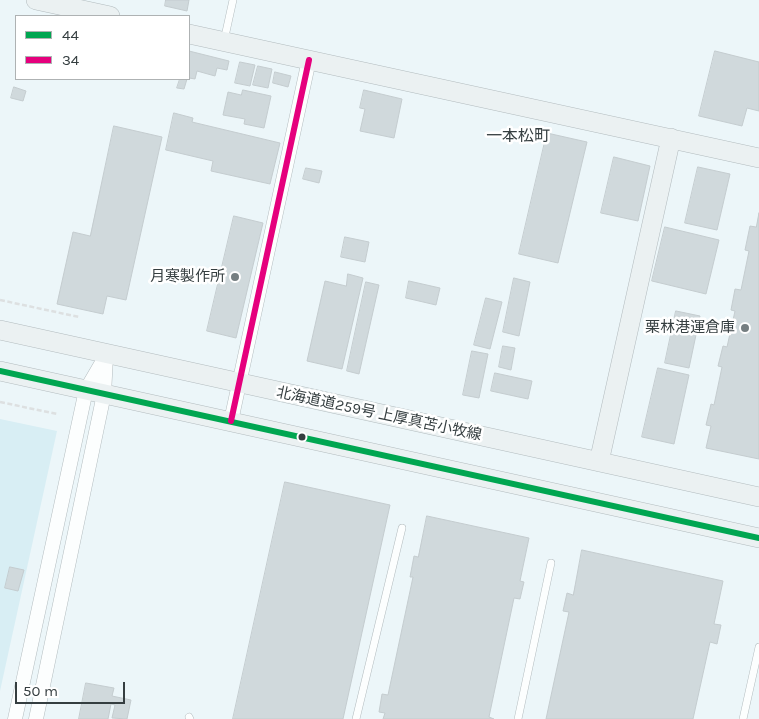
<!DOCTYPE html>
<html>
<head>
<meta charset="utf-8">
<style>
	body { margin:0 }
	#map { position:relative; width:759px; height:719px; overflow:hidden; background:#ecf6f9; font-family:Karla,sans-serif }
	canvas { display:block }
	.legend { position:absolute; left:15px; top:15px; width:175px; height:65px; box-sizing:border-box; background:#fff; border:1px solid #aeb2b3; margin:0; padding:6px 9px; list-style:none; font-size:15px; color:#353e40 }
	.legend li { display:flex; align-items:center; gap:10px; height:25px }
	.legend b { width:25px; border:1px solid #aeb2b3 }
	.scale { position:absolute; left:15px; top:682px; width:110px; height:22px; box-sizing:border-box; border:2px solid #353e40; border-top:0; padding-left:6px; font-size:15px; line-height:18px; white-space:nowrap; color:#353e40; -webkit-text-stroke:4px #fff; paint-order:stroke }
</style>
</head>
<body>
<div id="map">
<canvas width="759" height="719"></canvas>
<ul class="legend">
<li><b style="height:6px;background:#00a651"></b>44</li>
<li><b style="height:6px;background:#e5007d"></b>34</li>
</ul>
<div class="scale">50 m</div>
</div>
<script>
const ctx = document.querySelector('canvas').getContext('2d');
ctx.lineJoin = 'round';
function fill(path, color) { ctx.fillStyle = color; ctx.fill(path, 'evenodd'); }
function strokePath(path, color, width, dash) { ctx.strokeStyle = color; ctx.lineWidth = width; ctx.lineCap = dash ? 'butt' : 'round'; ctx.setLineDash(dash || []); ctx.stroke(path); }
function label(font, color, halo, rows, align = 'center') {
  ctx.font = font + ' Karla,"Noto Sans JP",sans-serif'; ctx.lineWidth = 5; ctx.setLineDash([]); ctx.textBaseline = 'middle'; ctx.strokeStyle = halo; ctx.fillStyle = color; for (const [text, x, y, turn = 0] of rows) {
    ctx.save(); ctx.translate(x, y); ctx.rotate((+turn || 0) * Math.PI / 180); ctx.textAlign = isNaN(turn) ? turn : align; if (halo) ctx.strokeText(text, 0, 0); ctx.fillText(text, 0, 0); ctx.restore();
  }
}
fill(new Path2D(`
	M0 419 57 431 0 691Z`), '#d8eef4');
const building = new Path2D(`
	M166 0H189L187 11 165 6Z
	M189 51 229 61 227 70 217 68 215 76 197 71 195 79 189 78Z
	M715 51 759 62V111L747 108 742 126 699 116Z
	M240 62 255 65 250 86 235 83Z
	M258 66 272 69 268 88 253 85Z
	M275 72 291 76 288 87 273 83Z
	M180 79H187L184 89 177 88Z
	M14 87 26 91 23 101 11 98Z
	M243 90 271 96 264 128 244 124 245 119 223 115 228 92 241 95Z
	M364 90 402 99 394 138 360 131 365 109 360 108Z
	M174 113 193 118 192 122 280 143 270 184 211 171 213 161 166 150Z
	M114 126 162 137 126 300 107 296 103 314 57 304 73 232 90 236Z
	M547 133 587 142 558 263 519 254Z
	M614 157 650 166 638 221 601 213Z
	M698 167 730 174 717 230 685 223Z
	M306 168 322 171 319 183 303 179Z
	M759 213V459L706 448 711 426 706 425 711 404 714 405 722 367 718 366 723 346 727 347 735 311 731 310 735 289 741 290 749 251 745 250 750 226 756 227Z
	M234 216 263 223 236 338 207 331Z
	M665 227 719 240 706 294 652 281Z
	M345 237 369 242 365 262 341 257Z
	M348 274 363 278 342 369 307 361 325 281 346 286Z
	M514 278 530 282 519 336 503 332Z
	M409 281 440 288 436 305 406 298Z
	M366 282 379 285 359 374 347 371Z
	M486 298 502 302 490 349 474 345Z
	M676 311 700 316 689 368 665 363Z
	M503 346 515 348 511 370 499 367Z
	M472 351 488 354 479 398 463 395Z
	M658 368 689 375 674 444 642 437Z
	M495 373 532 381 528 399 491 391Z
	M285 482 390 505 343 719H233Z
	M427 516 529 538 520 581 524 582 520 599 514 598 489 717 494 719H383L385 713 379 712 382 694 388 695 413 577H410L414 556 418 557Z
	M582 550 723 581 714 624 721 625 717 644 710 642 693 719H546L569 612 563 611 567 593 573 595Z
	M10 567 24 570 18 591 5 588Z
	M86 683 114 688 112 696 131 700 127 719 112 718 115 705 111 704 108 719H79Z`);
fill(building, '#d0d9dc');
strokePath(building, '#c4cccf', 1);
const lane = new Path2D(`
	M224 41 233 0
	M189 717 190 719
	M356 719 402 528
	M518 719 551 563
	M743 719 759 647`);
const street = new Path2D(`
	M231 421 309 60
	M15 719 86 390 107 354
	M36 719 104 394 106 357`);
const secondary = new Path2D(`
	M36 0 110 16
	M189 34 759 158
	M0 330 759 497
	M0 371 759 538
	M599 462 671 138`);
strokePath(lane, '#b2bbbe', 8);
strokePath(street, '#b2bbbe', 15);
strokePath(secondary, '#b2bbbe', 20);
strokePath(new Path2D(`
	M0 300 79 317
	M0 402 57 414`), '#dde0e1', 2.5, [5, 2.5]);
strokePath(lane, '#fcfefe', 7);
strokePath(street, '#fcfefe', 14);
strokePath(secondary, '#ebf1f2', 19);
strokePath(new Path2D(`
	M0 371 759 538`), '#00a651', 6);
strokePath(new Path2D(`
	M231 421 309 60`), '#e5007d', 6);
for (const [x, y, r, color] of [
	[235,277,5,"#757e81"],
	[745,328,5,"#757e81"],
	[302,437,4.5,"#353e40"]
]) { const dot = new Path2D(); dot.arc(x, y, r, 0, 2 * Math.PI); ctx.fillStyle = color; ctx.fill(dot); strokePath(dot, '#fff', 2); }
label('15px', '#353e40', '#fff', [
	["月寒製作所",225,277],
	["栗林港運倉庫",735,328]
], 'right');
label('15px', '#353e40', '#fff', [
	["北海道道259号 上厚真苫小牧線",379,414,12]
]);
label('16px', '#353e40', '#fff', [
	["一本松町",518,136]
]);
</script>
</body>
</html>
